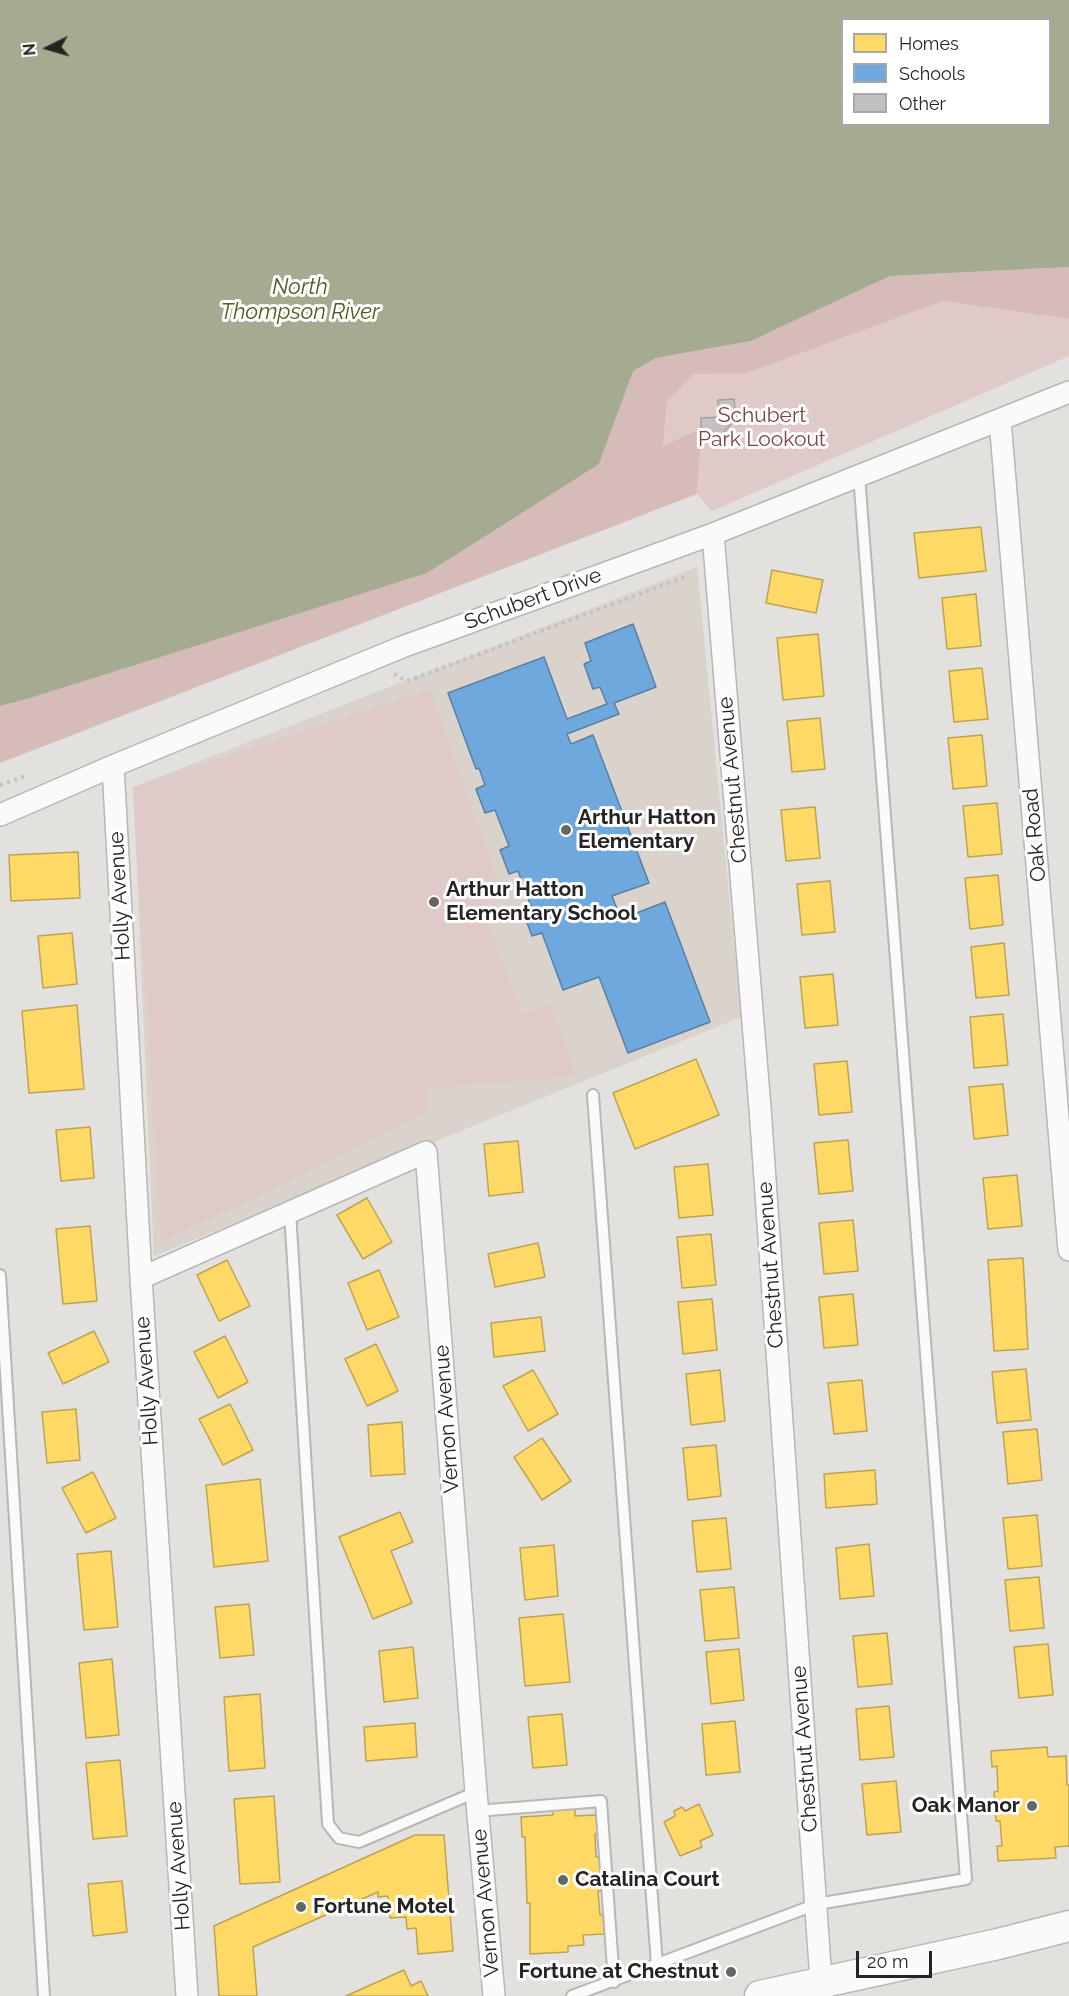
<!DOCTYPE html>
<html>
<head>
<meta charset="utf-8">
<style>
	body { margin:0 }
	#map { position:relative; width:1069px; height:1996px; overflow:hidden; background:#e3e1de; font-family:Raleway,sans-serif }
	canvas { display:block }
	.legend { position:absolute; left:841px; top:18px; width:210px; height:108px; box-sizing:border-box; background:#fff; border:2px solid #a8a7a7; margin:0; padding:8px 10px; list-style:none; font-size:18px; color:#262422 }
	.legend li { display:flex; align-items:center; gap:12px; height:30px }
	.legend b { width:30px; border:2px solid #a8a7a7 }
	.north { position:absolute; left:18px; top:18px; width:60px; height:60px; -webkit-text-stroke:4px #fff; paint-order:stroke; rotate:265deg; font-size:16px; font-weight:700; line-height:24px; text-align:center; color:#262422 }
	.north::after { content:''; display:block; margin:auto; width:21px; height:27px; background:#262422; clip-path:polygon(50% 0,100% 100%,50% 72%,0 100%) }
	.scale { position:absolute; left:856px; top:1951px; width:76px; height:27px; box-sizing:border-box; border:3px solid #262422; border-top:0; padding-left:8px; font-size:18px; line-height:21px; white-space:nowrap; color:#262422; -webkit-text-stroke:4px #fff; paint-order:stroke }
</style>
</head>
<body>
<div id="map">
<canvas width="1069" height="1996"></canvas>
<ul class="legend">
<li><b style="height:16px;background:#ffd966"></b>Homes</li>
<li><b style="height:16px;background:#6fa8dc"></b>Schools</li>
<li><b style="height:16px;background:#c3c1bf"></b>Other</li>
</ul>
<div class="north">N</div>
<div class="scale">20 m</div>
</div>
<script>
const ctx = document.querySelector('canvas').getContext('2d');
ctx.lineJoin = 'round';
function fill(path, color) { ctx.fillStyle = color; ctx.fill(path, 'evenodd'); }
function strokePath(path, color, width, dash) { ctx.strokeStyle = color; ctx.lineWidth = width; ctx.lineCap = dash ? 'butt' : 'round'; ctx.setLineDash(dash || []); ctx.stroke(path); }
function label(font, color, halo, rows, align = 'center') {
  ctx.font = font + ' Raleway,sans-serif'; ctx.lineWidth = 6; ctx.setLineDash([]); ctx.textBaseline = 'middle'; ctx.strokeStyle = halo; ctx.fillStyle = color; for (const [text, x, y, turn = 0] of rows) {
    ctx.save(); ctx.translate(x, y); ctx.rotate((+turn || 0) * Math.PI / 180); ctx.textAlign = isNaN(turn) ? turn : align; if (halo) ctx.strokeText(text, 0, 0); ctx.fillText(text, 0, 0); ctx.restore();
  }
}
fill(new Path2D(`
	M697 567 741 1017 154 1256 133 787Z`), '#d9d3cb');
fill(new Path2D(`
	M943 301 1069 319V356L712 511 697 494 702 428 663 447 667 402 694 374 703 372 747 373Z
	M430 689 504 897 482 906 522 1014 550 1004 577 1076 435 1088 428 1080 429 1111 161 1243 133 787Z`), '#dfcac7');
fill(new Path2D(`
	M1069 267V319L943 301 747 373 694 374 667 402 663 446 702 428 697 494 0 763V706L27 699 144 661 599 464 633 370 656 358 751 341 890 276Z`), '#d6bcb8');
fill(new Path2D(`
	M0 0H1069V267L890 276 751 341 656 358 633 371 599 464 427 573 27 699 0 706ZM842 20H1050V124H842Z`), '#a5ab90');
const homes = new Path2D(`
	M981 527 986 571 919 578 914 533Z
	M772 570 823 580 816 613 766 603Z
	M976 594 981 646 947 649 942 598Z
	M818 634 824 696 783 700 777 638Z
	M982 668 988 719 954 722 949 671Z
	M820 718 825 769 792 772 787 721Z
	M982 735 987 786 953 789 948 738Z
	M997 803 1002 854 968 857 963 806Z
	M815 807 820 858 786 861 781 810Z
	M78 852 80 898 11 901 9 855Z
	M998 875 1003 925 970 929 965 878Z
	M830 881 835 932 802 935 797 884Z
	M72 933 77 984 43 988 38 936Z
	M1004 943 1009 995 976 998 971 947Z
	M833 974 838 1025 805 1028 800 977Z
	M77 1005 84 1089 29 1093 22 1011Z
	M1003 1014 1008 1065 974 1068 970 1017Z
	M696 1059 719 1115 635 1149 613 1093Z
	M847 1061 852 1112 819 1115 814 1064Z
	M1003 1084 1008 1135 974 1139 969 1087Z
	M90 1127 94 1178 61 1181 56 1130Z
	M848 1140 853 1191 819 1194 814 1143Z
	M518 1141 523 1192 489 1196 484 1144Z
	M708 1164 713 1215 679 1218 674 1167Z
	M1017 1175 1022 1226 988 1229 983 1178Z
	M367 1198 392 1242 363 1259 337 1215Z
	M853 1220 858 1271 824 1274 819 1223Z
	M90 1226 97 1301 63 1304 56 1229Z
	M711 1234 716 1285 682 1288 677 1237Z
	M538 1243 545 1277 495 1287 488 1254Z
	M1023 1258 1028 1349 994 1351 988 1260Z
	M227 1260 250 1306 219 1321 197 1275Z
	M379 1270 399 1317 367 1330 348 1283Z
	M853 1294 858 1345 824 1348 819 1297Z
	M712 1299 717 1350 683 1354 678 1302Z
	M541 1317 545 1351 494 1357 491 1323Z
	M94 1331 109 1362 63 1384 48 1353Z
	M225 1336 248 1382 218 1398 194 1352Z
	M376 1344 398 1391 367 1406 345 1359Z
	M1026 1369 1031 1420 997 1423 992 1372Z
	M533 1370 558 1414 528 1431 503 1386Z
	M720 1370 725 1421 691 1425 686 1374Z
	M862 1380 867 1431 834 1434 828 1383Z
	M230 1404 253 1450 223 1465 199 1419Z
	M76 1409 80 1460 47 1463 42 1412Z
	M402 1422 405 1474 371 1476 368 1425Z
	M1037 1429 1042 1480 1008 1484 1003 1432Z
	M542 1438 571 1481 542 1500 514 1457Z
	M716 1445 721 1496 688 1500 683 1448Z
	M875 1470 877 1504 826 1508 824 1474Z
	M93 1472 116 1518 86 1533 62 1488Z
	M260 1479 268 1561 214 1567 206 1485Z
	M400 1512 413 1542 391 1551 412 1603 373 1619 339 1537Z
	M1037 1515 1042 1566 1008 1569 1003 1518Z
	M726 1518 731 1569 697 1572 692 1521Z
	M869 1544 874 1596 840 1599 836 1548Z
	M554 1545 558 1596 525 1600 520 1548Z
	M111 1551 118 1627 84 1630 77 1554Z
	M1039 1577 1044 1628 1010 1631 1005 1580Z
	M734 1587 739 1638 705 1641 700 1590Z
	M249 1604 254 1655 220 1658 215 1607Z
	M563 1614 570 1682 525 1686 519 1618Z
	M887 1633 892 1684 858 1687 853 1636Z
	M1048 1644 1053 1695 1019 1698 1014 1647Z
	M413 1647 418 1698 384 1702 379 1651Z
	M739 1649 744 1700 711 1704 706 1652Z
	M112 1659 119 1735 86 1738 79 1663Z
	M260 1694 265 1768 229 1771 224 1697Z
	M889 1706 894 1757 860 1760 856 1709Z
	M562 1714 567 1765 533 1768 528 1717Z
	M735 1721 740 1772 706 1775 702 1724Z
	M415 1723 417 1757 366 1761 364 1727Z
	M1047 1747 1048 1757 1066 1756 1067 1785H1069V1846L1055 1847 1056 1858 998 1861 997 1846H1002L1000 1821H996L994 1792 998 1791 997 1766 992 1767 991 1751Z
	M120 1760 127 1836 93 1839 86 1763Z
	M896 1781 901 1832 867 1835 862 1784Z
	M274 1796 280 1882 240 1884 234 1799Z
	M699 1804 713 1835 700 1841 702 1847 680 1856 664 1822 675 1816 674 1811 682 1807 685 1811Z
	M575 1807V1816L596 1815 598 1833 595 1834 596 1857H599L601 1891H598L600 1915H603L604 1934 583 1935 584 1945 568 1946V1952L530 1954V1903H527L525 1837H522L521 1817 553 1815 552 1809Z
	M415 1835H444L453 1951 418 1954 416 1928 407 1929 406 1917 390 1918 388 1896 378 1897V1892L253 1947 257 1996H219L214 1926Z
	M122 1881 127 1932 93 1936 88 1884Z
	M404 1970 411 1986 421 1981 428 1996H346Z`);
fill(homes, '#ffd966');
strokePath(homes, '#bea352', 1.5);
const schools = new Path2D(`
	M633 624 656 687 614 703 619 714 567 734 571 744 593 735 649 883 612 896 621 919 665 902 710 1022 628 1053 599 977 563 990 542 933 532 936 523 912 532 909 518 871 509 874 500 850 509 846 495 810 485 813 476 789 485 785 479 768 476 769 448 693 544 657 567 719 607 704 600 687 593 689 584 664 591 661 585 643Z`);
fill(schools, '#6fa8dc');
strokePath(schools, '#5980a4', 1.5);
const building = new Path2D(`
	M734 399 736 419 721 435 718 433 701 434V418L719 417 718 400Z`);
fill(building, '#c3c1bf');
strokePath(building, '#a4a2a0', 1.5);
const service = new Path2D(`
	M593 1095 657 1965
	M290 1212 328 1824 339 1838 359 1842 476 1792
	M0 1275 44 1996
	M477 1811 601 1801 614 1982
	M572 1996 817 1904 966 1879 859 475`);
const minor = new Path2D(`
	M1000 420 1069 1250
	M713 534 760 1108 822 1995
	M113 766 141 1278 187 1996
	M0 815 113 766 402 647 713 534 1069 392
	M141 1278 426 1152 476 1792 494 1996`);
const secondary = new Path2D(`
	M760 1996 998 1944 1069 1926`);
strokePath(service, '#b8b7b4', 14);
strokePath(minor, '#b8b7b4', 24);
strokePath(secondary, '#b8b7b4', 33);
strokePath(new Path2D(`
	M394 674 407 681 688 576
	M0 785 28 775`), '#c2c2c1', 4, [3, 4.5]);
strokePath(service, '#fbfafa', 10);
strokePath(minor, '#fbfafa', 21);
strokePath(secondary, '#fbfafa', 30);
for (const [x, y, r, color] of [
	[566,830,6,"#686664"],
	[434,902,6,"#686664"],
	[1032,1806,6,"#686664"],
	[563,1880,6,"#686664"],
	[301,1907,6,"#686664"],
	[731,1972,6,"#686664"]
]) { const dot = new Path2D(); dot.arc(x, y, r, 0, 2 * Math.PI); ctx.fillStyle = color; ctx.fill(dot); strokePath(dot, '#fff', 2); }
label('21px', '#7f423d', '#fff', [
	["Schubert",762,416],
	["Park Lookout",762,440]
]);
label('21px', '#262422', '#fff', [
	["Schubert Drive",533,599,-20],
	["Chestnut Avenue",733,780,-95],
	["Oak Road",1035,835,-95],
	["Holly Avenue",120,896,-93],
	["Chestnut Avenue",771,1265,-94],
	["Holly Avenue",147,1381,-94],
	["Vernon Avenue",447,1419,-94],
	["Chestnut Avenue",805,1749,-94],
	["Holly Avenue",179,1866,-94],
	["Vernon Avenue",486,1903,-95]
]);
label('bold 21px', '#262422', '#fff', [
	["Arthur Hatton",578,818],
	["Elementary",578,842],
	["Arthur Hatton",446,890],
	["Elementary School",446,914],
	["Oak Manor",1020,1806,"right"],
	["Catalina Court",575,1880],
	["Fortune Motel",313,1907],
	["Fortune at Chestnut",719,1972,"right"]
], 'left');
label('italic 22px', '#505b1d', '#fff', [
	["North",300,287],
	["Thompson River",300,312]
]);
</script>
</body>
</html>
